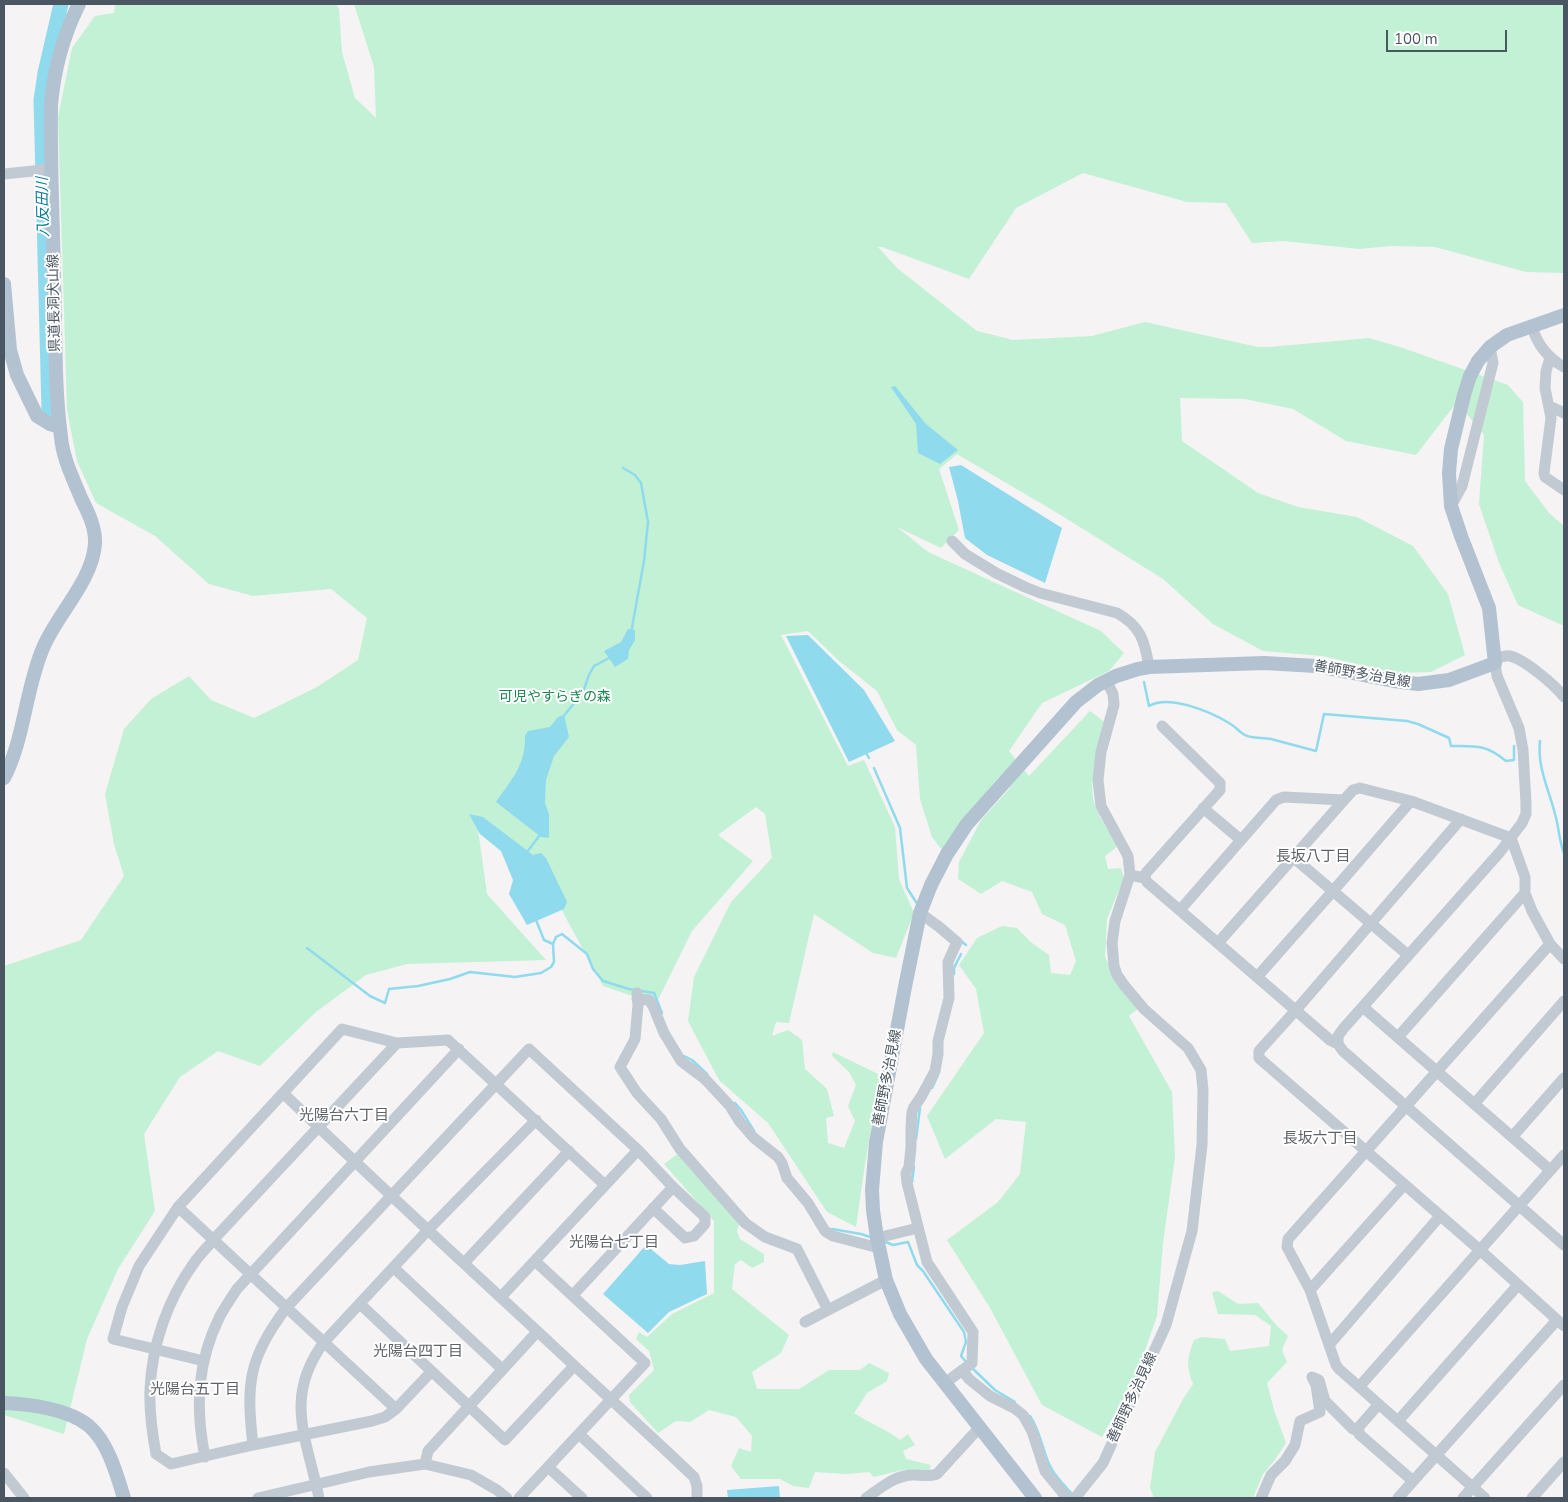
<!DOCTYPE html>
<html>
<head>
<meta charset="utf-8">
<style>
	body { margin:0 }
	#map { position:relative; width:1568px; height:1502px; overflow:hidden; background:#f5f3f3; font-family:"Nunito Sans",sans-serif }
	canvas { display:block }
	.frame { position:absolute; inset:0; border:5px solid #4a5661; pointer-events:none }
	.scale { position:absolute; left:1386px; top:30px; width:121px; height:22px; box-sizing:border-box; border:2px solid #4a5661; border-top:0; padding-left:6px; font-size:15px; line-height:18px; white-space:nowrap; color:#4a5661; -webkit-text-stroke:4px #fff; paint-order:stroke }
</style>
</head>
<body>
<div id="map">
<canvas width="1568" height="1502"></canvas>
<div class="frame"></div>
<div class="scale">100 m</div>
</div>
<script>
const ctx = document.querySelector('canvas').getContext('2d');
ctx.lineJoin = 'round';
function fill(path, color) { ctx.fillStyle = color; ctx.fill(path, 'evenodd'); }
function strokePath(path, color, width, dash) { ctx.strokeStyle = color; ctx.lineWidth = width; ctx.lineCap = dash ? 'butt' : 'round'; ctx.setLineDash(dash || []); ctx.stroke(path); }
function label(font, color, halo, rows, align = 'center') {
  ctx.font = font + ' "Nunito Sans","Noto Sans JP",sans-serif'; ctx.lineWidth = 4; ctx.setLineDash([]); ctx.textBaseline = 'middle'; ctx.strokeStyle = halo; ctx.fillStyle = color; for (const [text, x, y, turn = 0] of rows) {
    ctx.save(); ctx.translate(x, y); ctx.rotate((+turn || 0) * Math.PI / 180); ctx.textAlign = isNaN(turn) ? turn : align; if (halo) ctx.strokeText(text, 0, 0); ctx.fillText(text, 0, 0); ctx.restore();
  }
}
fill(new Path2D(`
	M115 4H336L339 9 342 52 355 98 376 118 374 67 354 4H1564V273L1526 272 1435 247 1391 246 1359 249 1283 241 1252 243 1226 203 1187 202 1083 173 1016 208 969 279 882 247H878L897 268 977 331 1013 340 1092 336 1145 322 1258 347H1269L1369 338 1400 347 1508 385 1523 402 1525 481 1549 513 1564 526V626L1518 605 1499 563 1479 504 1484 435 1457 402 1416 455 1346 441 1293 409 1245 399 1180 398 1182 441 1258 493 1298 507 1357 517 1413 546 1448 594 1465 655 1431 672 1397 673 1322 656 1263 651 1213 624 1163 579 1059 514 957 454 939 469 959 530 941 548 897 527 928 552 1101 631 1124 653 1109 671 1042 703 1009 751 1029 776 1090 711 1107 724C1099 747 1086 784 1096 808 1101 821 1111 834 1118 846L1105 856 1108 869 1121 868 1124 878 1107 919 1105 957 1115 977 1139 1008 1129 1016 1172 1092 1175 1157 1163 1243 1157 1316 1136 1376 1102 1437 1042 1405 990 1308 947 1240 998 1202 1020 1174 1026 1122 996 1119 945 1159 927 1116 984 1033 976 989 959 965 977 938 1002 926 1017 928 1032 943 1049 955 1051 973 1070 975 1076 961 1065 925 1042 914 1032 892 1002 881 981 894 958 879 959 862 981 820 1010 788 999 777 950 837 942 850 932 837 920 799 916 745 897 730 877 691 839 661 808 631 781 635 848 766 864 760 895 827 899 879 914 913 896 958 873 953 814 914 789 1023 776 1022 772 1036 788 1030 802 1040 805 1069 827 1089 834 1116 826 1118 828 1143 844 1148 855 1121 848 1106 856 1085 849 1072 832 1056 833 1052 880 1075 865 1164 856 1227 827 1212 768 1123 719 1080 688 1021 694 977 731 902 772 858 765 814 756 807 718 835 753 861 692 931 656 1004 603 986 536 863 485 838 478 829 487 894 546 960 407 964 366 975 316 1012 260 1066 218 1051 180 1077 144 1134 155 1211 118 1269 87 1339 64 1434 4 1415V966L81 940 124 876 114 844 105 794 124 729 151 699 189 676 211 700 254 718 317 687 358 660 367 618 331 589 253 596 209 584 155 536 96 503 77 461 67 410 58 117 72 48 95 16 114 13Z
	M679 1153 740 1221 737 1231 740 1239 764 1254V1262L752 1268 741 1260 735 1264 732 1289 789 1335 781 1353 752 1372 757 1389H799L829 1370H860L869 1363 889 1373 887 1381 867 1393 854 1413C869 1423 886 1429 900 1440L908 1434 915 1445 903 1451 906 1459 931 1465 929 1471 902 1470 874 1477 869 1472 846 1474 815 1472 809 1488 793 1486 780 1479H741L731 1466 739 1448 751 1452 752 1436 736 1417 709 1410 690 1422 676 1421 658 1433 630 1402 629 1395 654 1370 649 1351 636 1339 639 1332 647 1337 672 1314 714 1293V1221L664 1164Z
	M1218 1291 1238 1304 1258 1303 1277 1326 1288 1336 1282 1350 1287 1362 1267 1383 1274 1410 1286 1443 1274 1461 1263 1474 1253 1498H1154L1150 1488 1155 1452 1182 1401 1193 1384C1186 1365 1187 1359 1194 1340L1202 1337 1225 1339 1230 1351 1269 1346 1271 1326 1255 1315 1218 1314 1212 1292Z`), '#c3f1d5');
fill(new Path2D(`
	M895 386 926 424 958 450 940 464 918 453 916 424 891 387Z
	M961 465 1062 528 1045 583 987 555 965 538 958 501 949 467Z
	M628 629 635 630V640L629 650 628 659 615 667 604 651 621 642Z
	M808 635 864 690 895 741 849 762 786 636Z
	M564 715 569 737 554 756 546 780 545 803 549 814V838L541 837 496 802C511 780 526 765 525 736L528 731 550 727 558 717Z
	M469 814 483 817 533 855 541 853 546 858 567 902 564 909 527 925 509 894 513 880 501 851 480 834Z
	M646 1245 669 1264 680 1265 705 1261 707 1294 669 1312 648 1333 603 1294Z
	M779 1486 780 1498H728L727 1490Z`), '#90daee');
strokePath(new Path2D(`
	M623 468 635 475 641 483 648 522 644 561 631 633
	M1144 682 1149 706C1169 694 1211 712 1229 723 1235 726 1239 732 1245 735 1252 739 1263 737 1271 739 1286 743 1301 747 1316 751L1324 714 1407 721 1418 724 1449 738 1451 746C1475 746 1486 744 1506 761L1514 760V746
	M563 717 583 692 589 675 594 666 611 657
	M1540 741C1537 767 1549 790 1555 814 1559 827 1559 841 1564 853
	M865 751 869 758
	M874 768 900 828 907 888 918 905
	M527 852 540 835
	M536 920 544 940 553 944
	M960 940 966 945
	M307 948 370 996 385 1003 389 989 418 986 450 979 470 972 515 977 541 973 551 967 554 962 553 944 556 937 562 934 587 954 593 969 603 981 629 989 654 993 662 1013
	M954 974V968L961 954
	M684 1056 692 1060 707 1074
	M932 1088 938 1075
	M735 1103 741 1110 754 1131
	M916 1139 920 1108
	M912 1182 914 1167
	M832 1229 861 1234 873 1238
	M883 1241 893 1245 908 1242 917 1265 923 1271 964 1332 966 1342 961 1356 967 1363
	M971 1367 995 1390 1015 1402
	M1030 1416C1040 1431 1042 1448 1049 1464 1054 1476 1065 1486 1073 1495`), '#90daee', 2.5);
strokePath(new Path2D(`
	M49 411 41 100 45 73 61 4`), '#90daee', 15);
strokePath(new Path2D(`
	M4 174 52 169
	M1532 326C1537 345 1548 358 1564 367
	M1550 358 1546 371 1545 388 1551 418 1544 473 1545 477 1564 490
	M1549 406 1564 413
	M1451 506 1462 486 1493 363 1490 347
	M952 541 965 554 996 573 1025 587 1040 593 1117 613C1141 626 1145 642 1149 667
	M1494 659C1499 658 1505 655 1510 656 1524 659 1555 685 1564 697
	M1203 808 1241 840
	M1461 819 1296 1010 1259 1051V1058L1481 1251 1564 1326
	M1294 858 1408 955
	M1130 875 1145 878 1147 882 1330 1040 1338 1044 1343 1051 1564 1245
	M1145 878 1146 873 1220 790V783L1162 726
	M1180 910 1276 800 1284 797 1344 800
	M920 913 938 926 957 942 948 962 949 998 938 1041V1054L935 1071 921 1097 914 1107 912 1112 911 1128V1147L909 1167 906 1173 907 1183 927 1262 973 1332 972 1363 945 1383
	M1218 943 1344 800 1353 790 1360 788 1411 801 1511 838 1525 877V893L1532 911 1550 944 1564 959
	M1257 977 1333 891 1411 801
	M637 993 638 1005 635 1039 620 1067 637 1093 661 1119 680 1149 745 1223 765 1237 797 1249 828 1310 886 1280
	M637 999 649 1000 653 1006 664 1033 681 1061 705 1079 730 1106 740 1122 754 1138 778 1157 782 1163 787 1178 808 1203 825 1231 833 1236 879 1248
	M1363 1007 1550 1170
	M1398 1037 1525 893
	M397 1043 214 1239C208 1247 200 1254 194 1263 168 1299 152 1344 150 1389 149 1411 152 1432 156 1454L171 1464 253 1445 372 1421 385 1417 396 1409 431 1372
	M1338 1044V1036L1343 1029 1500 852 1522 823 1526 814V803L1523 750 1519 728 1497 676 1495 663
	M283 1093C371 1178 460 1260 550 1343 598 1388 647 1432 694 1477L697 1486V1498
	M1475 1103 1564 1001
	M1513 1136 1564 1078
	M178 1207 396 1409
	M877 1238 918 1228
	M464 1263 569 1151
	M394 1268 502 1369
	M1310 1290 1404 1185
	M573 1295 673 1187
	M501 1297 638 1150
	M360 1304 505 1440 574 1366
	M805 1322 828 1310
	M1329 1345 1440 1216
	M204 1361 113 1339 122 1307 139 1266 178 1207 342 1029 397 1043 448 1040 605 1185
	M962 1370 969 1379 990 1396 1014 1408 1023 1415 1032 1431 1045 1471 1067 1498
	M1359 1387 1564 1155
	M1378 1405 1358 1428 1359 1434 1413 1481
	M1398 1421 1518 1285
	M579 1434 647 1498
	M253 1445C246 1384 248 1358 287 1307L529 1049 638 1150 673 1187 705 1217V1224L694 1236 685 1238 653 1208
	M205 1457C195 1407 197 1362 220 1316 225 1307 231 1298 237 1289L459 1049
	M425 1464 428 1451 537 1332
	M548 1467 582 1498
	M4 1473 24 1498
	M258 1498 369 1472 425 1464 471 1475 497 1490 507 1498
	M319 1498C307 1438 283 1398 324 1342L428 1230 536 1120
	M519 1498 645 1363 535 1261
	M866 1498C878 1490 890 1479 905 1476 915 1473 926 1478 937 1474L979 1428
	M1075 1498 1103 1463 1166 1325 1192 1231 1202 1145 1203 1090 1201 1070 1188 1048 1144 1009 1124 985 1117 975 1114 966 1112 943 1115 921 1130 875 1128 856 1101 806 1098 780 1101 752 1114 705 1113 694 1106 680
	M1261 1498 1271 1475 1285 1461 1295 1445 1300 1421 1320 1412 1316 1385 1312 1377 1319 1380 1325 1401 1353 1429 1359 1431
	M1398 1498 1557 1320
	M1463 1498 1564 1385
	M1485 1498 1339 1369 1336 1365 1310 1290 1287 1247 1288 1239 1550 944
	M1532 1498 1564 1462`), '#c1cad2', 11);
strokePath(new Path2D(`
	M4 284 10 350 17 375 37 416 50 424 60 427
	M4 778C25 737 25 690 43 648 57 614 92 582 95 544 96 528 88 512 81 498 73 478 63 459 61 437 54 385 56 331 54 278 53 220 50 162 51 105 54 69 63 36 79 4
	M4 1403C29 1404 69 1409 89 1426 108 1442 117 1475 124 1498
	M1035 1498 926 1359 900 1314 886 1280 877 1238 873 1210 872 1190 876 1142 905 987 920 913 931 885 947 854 967 824 1076 702 1098 685 1116 676 1138 669 1149 667 1264 663 1316 666 1394 681 1418 684 1449 680 1495 663 1489 608 1461 536 1451 506 1449 473 1451 449 1464 395 1470 376 1478 361 1490 347 1507 335 1564 315`), '#b3c2d1', 14);
label('14px', '#4a5661', '#fff', [
	["県道長洞犬山線",55,303,-91],
	["善師野多治見線",1362,675,10],
	["善師野多治見線",888,1078,-79],
	["善師野多治見線",1133,1398,-65]
]);
label('14px', '#17864f', '#fff', [
	["可児やすらぎの森",555,698]
]);
label('italic 15px', '#0c7c9b', '#fff', [
	["八反田川",44,207,-91]
]);
label('15px', '#5f6368', '#fff', [
	["長坂八丁目",1313,857],
	["光陽台六丁目",344,1116],
	["長坂六丁目",1320,1139],
	["光陽台七丁目",614,1243],
	["光陽台四丁目",418,1352],
	["光陽台五丁目",195,1390]
]);
</script>
</body>
</html>
